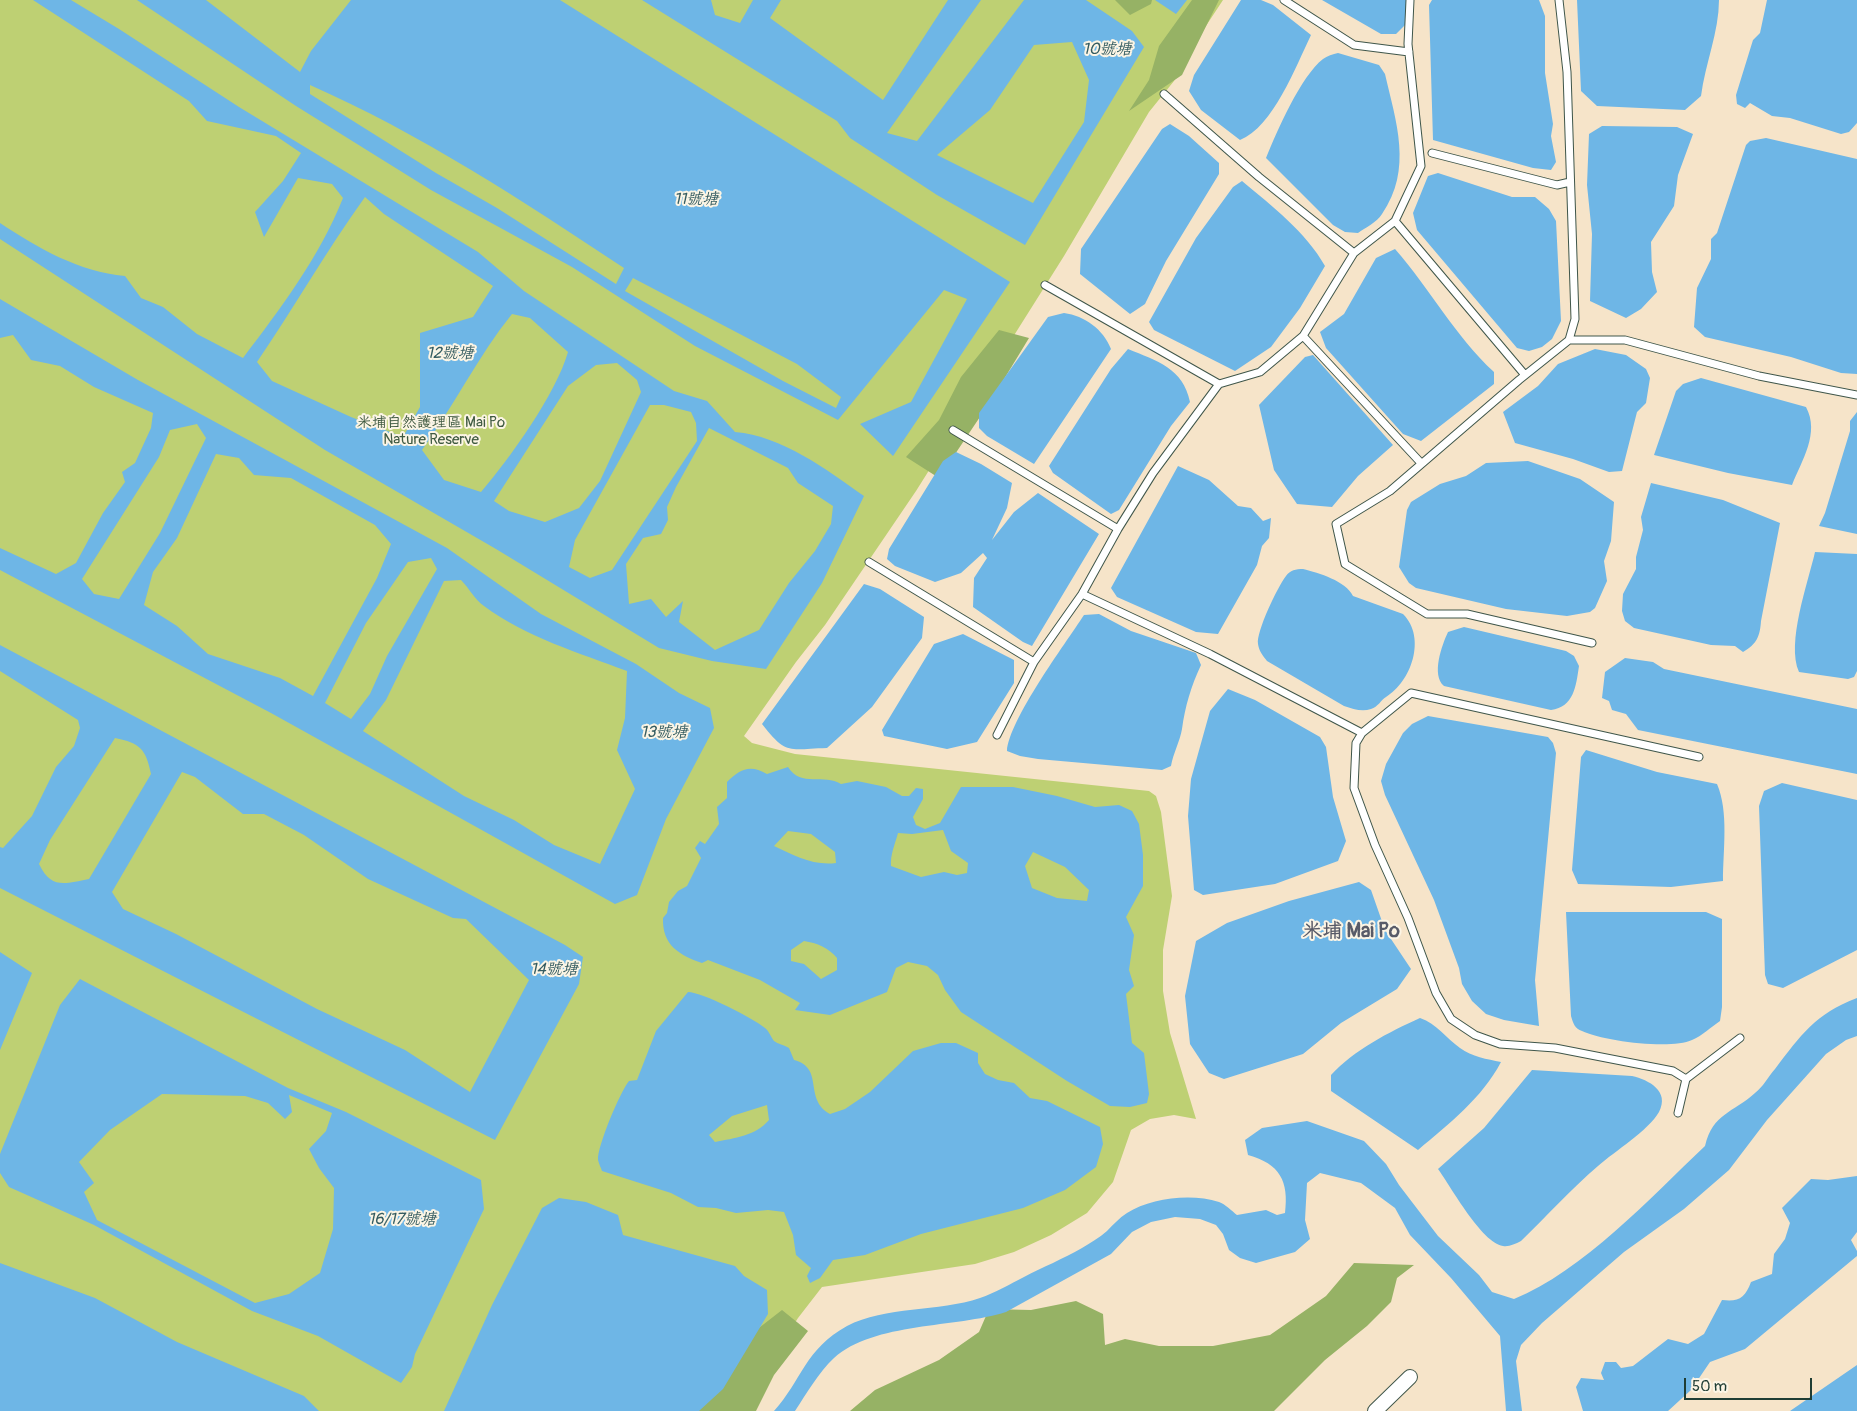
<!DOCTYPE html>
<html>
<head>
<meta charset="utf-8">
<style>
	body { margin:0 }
	#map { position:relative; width:1857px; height:1411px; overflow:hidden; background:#f6e4c9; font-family:Pangolin,sans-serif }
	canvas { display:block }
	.scale { position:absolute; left:1684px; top:1378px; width:128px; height:22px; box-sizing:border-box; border:2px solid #1f3d34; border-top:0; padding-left:6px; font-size:15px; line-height:18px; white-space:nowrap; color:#1f3d34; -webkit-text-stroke:4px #fcf5e5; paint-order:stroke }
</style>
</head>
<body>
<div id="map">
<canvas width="1857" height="1411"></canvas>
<div class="scale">50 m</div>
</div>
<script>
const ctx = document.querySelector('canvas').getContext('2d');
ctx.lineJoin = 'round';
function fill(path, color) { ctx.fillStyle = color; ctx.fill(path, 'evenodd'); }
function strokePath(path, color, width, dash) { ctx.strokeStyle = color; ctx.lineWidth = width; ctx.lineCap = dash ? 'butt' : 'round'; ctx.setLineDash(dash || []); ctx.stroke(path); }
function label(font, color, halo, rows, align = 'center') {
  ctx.font = font + ' Pangolin,"LXGW WenKai TC",sans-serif'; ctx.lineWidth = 4; ctx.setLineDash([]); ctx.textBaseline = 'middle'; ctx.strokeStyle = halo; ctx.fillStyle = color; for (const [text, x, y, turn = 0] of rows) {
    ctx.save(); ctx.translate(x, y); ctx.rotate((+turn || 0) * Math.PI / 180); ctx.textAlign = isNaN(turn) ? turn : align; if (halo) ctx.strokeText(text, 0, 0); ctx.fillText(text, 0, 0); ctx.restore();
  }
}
fill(new Path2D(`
	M0 0H1223L1200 35 1174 81 1149 112 1064 256 916 491 825 625 796 662 744 736 752 743 795 754 1149 791 1156 796 1161 812 1172 896 1163 950V991L1170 1033 1196 1119 1174 1115 1150 1119 1131 1130 1113 1182 1087 1213 1051 1235 1014 1252 975 1264 822 1287 798 1318 765 1370 724 1411H0Z`), '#bed073');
fill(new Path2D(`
	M1115 0H1152L1151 4 1130 15Z
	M1192 0H1219L1182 75 1129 111 1149 80 1159 46Z
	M999 330 1029 338 992 399 939 478 906 457 939 420 961 377Z
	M1354 1263 1414 1265 1397 1278 1391 1302 1367 1326 1325 1360 1274 1411H850L875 1390 939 1360 979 1332 989 1309 1031 1310 1076 1301 1103 1314 1105 1345 1125 1339 1159 1346H1213L1270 1335 1326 1296Z
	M782 1310 808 1331 774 1375 756 1411H683L737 1345Z`), '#96b265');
fill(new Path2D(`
	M33 0H71L119 29 239 107 478 252 524 291 674 391 707 401 735 432C782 436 826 469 864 496L822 583 766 669 712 661 659 648 496 549 325 450 0 239V223C38 248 79 272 125 276L141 298 163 307 197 334 243 358C281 308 320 256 343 198L332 184 298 178 264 237 255 212 283 181 301 153 276 136 207 121 189 101ZM365 197 384 214 493 286 473 317 420 333V407L403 437 351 417 272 381 257 362C294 308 326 251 365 197ZM512 314 530 318 568 352C556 394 510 458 481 492L444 480 422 450C454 406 478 356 512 314ZM617 363 637 380 641 392 600 481 579 508 545 522 509 511 494 501 568 386 596 365ZM650 405H664L691 412 696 423 697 441 612 570 590 578 569 567 575 540ZM709 428 788 468 798 483 833 506 831 524 815 551 789 583 759 630 715 650 679 622 683 601 666 617 651 599 629 604 626 564 643 538 661 534 668 520 667 507 676 487Z
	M137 0H206L300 72 311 51 351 0H560L1010 282 893 456 860 424 911 402 967 299 944 290 838 420 695 346 572 267 431 190 296 106ZM310 85C421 134 523 201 624 268L616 284 497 208 436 173 310 94ZM633 278 797 364 841 397 836 408 783 381 625 291Z
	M642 0H711L715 15 740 23 753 0H781L770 18 883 100 948 0H981L887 133 917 141 1024 0H1086L1132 31 1144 47 1025 245 937 195 850 138 837 121ZM1072 42 1089 80 1084 122 1033 203 937 155 990 110 1034 45Z
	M1155 0H1187L1176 14Z
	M1241 0H1261L1273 5 1311 35C1296 66 1273 127 1240 140L1201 110 1189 91 1194 75Z
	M1322 0H1406L1407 23 1396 34H1381Z
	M1432 0H1539L1545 16V73L1553 124 1551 136 1556 162 1551 170 1533 168 1433 140 1429 5Z
	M1577 0H1719C1719 32 1705 64 1701 96L1685 110 1597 106 1581 91Z
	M1767 0H1857V123L1849 132 1841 134 1790 118 1772 116 1750 103 1745 108 1737 104 1736 95 1753 40 1760 33Z
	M1338 53 1379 65 1385 74C1396 122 1413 169 1382 214 1377 222 1365 228 1358 233L1345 232 1333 225 1266 158C1277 131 1301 76 1323 59 1327 56 1333 54 1338 53Z
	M1170 124 1189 136 1219 163V174L1166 261 1145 304 1130 314 1080 274 1081 249 1162 129Z
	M1602 126 1677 127 1693 134 1678 175 1674 206 1651 242 1652 272 1657 292 1641 309 1626 318 1590 301 1592 234 1587 185 1589 134Z
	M1766 138 1857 159V374L1841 373 1791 357 1705 337 1694 327 1697 288 1711 259V239L1717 233 1746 145 1750 141Z
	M1438 173 1512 197H1535L1549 209 1556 221 1561 321 1552 339 1542 347 1529 351 1517 348 1417 230 1413 213 1428 176Z
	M1242 181C1272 206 1306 232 1325 266L1300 308 1271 347 1235 371 1154 330 1149 322 1196 238 1233 187Z
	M1395 249C1430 289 1455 336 1494 372V384L1421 441 1403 434 1326 348 1320 332 1344 314 1376 258Z
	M0 299 138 380 447 548 541 614 636 664 679 693 710 708 714 728 666 819 637 895 615 904 271 713 0 570V548L56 574 76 563 103 513 125 482 122 472 135 463 151 428 153 413 94 387 60 366 31 360 13 335 0 338ZM197 424 206 438 160 533 119 599 94 594 82 579 159 457 170 430ZM216 454 239 458 254 475 291 478 375 525 391 544 377 578 313 696 280 678 208 654 177 626 144 605 153 572 177 538ZM431 558 437 569 387 656 370 694 351 719 325 703 366 623 408 562ZM461 580C469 588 475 600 484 606 526 637 579 653 627 671L625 718 617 750 635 789 600 864 554 845 514 820 464 796 363 731 386 700 444 581Z
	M1064 313C1085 316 1103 329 1111 349L1034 464 987 436 979 428V413L1048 317Z
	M1128 349C1157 361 1183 368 1190 402L1171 426 1119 510 1111 514 1053 473 1049 466 1111 369Z
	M1595 349 1626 355 1646 369 1650 378 1646 403 1637 412 1622 471 1609 472 1573 459 1515 443 1503 412 1538 386 1558 364Z
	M1313 355 1393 445 1358 476 1332 507 1297 504 1274 470 1259 405 1305 357Z
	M1701 378 1806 407C1820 433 1802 460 1792 485L1728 473 1654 455 1676 391 1683 384Z
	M1857 412V534L1819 526 1825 513 1850 431V421Z
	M956 452 981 464 1012 483 1007 508 992 540 1014 512 1038 493 1099 534 1032 646 1023 642 973 607 974 578 987 558 983 553 961 573 935 582 895 566 887 559 889 549 943 461Z
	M1528 461 1580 479 1614 502 1611 541 1604 561 1607 581 1595 608 1590 612 1567 616 1506 609 1416 588 1409 583 1399 567 1407 510 1411 502 1440 484 1466 476 1486 463Z
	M1178 466 1209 480 1238 506 1251 508 1263 521 1271 518 1269 538 1262 546 1257 565 1218 634 1196 632 1117 597 1111 588Z
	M1651 483 1723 500 1780 523 1761 621C1760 636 1757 644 1743 652L1735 646 1711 645 1634 628 1625 621 1622 611 1623 594 1636 569V557L1643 530 1641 517Z
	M1815 552 1857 554V671L1854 677 1848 679 1799 672C1786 643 1808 583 1815 552Z
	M1303 569C1319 573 1346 581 1353 596L1403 614C1427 638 1411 682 1386 697 1381 700 1378 707 1371 709 1362 712 1353 709 1344 706L1267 661C1263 656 1259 651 1258 644 1256 632 1278 586 1286 576 1290 570 1296 569 1303 569Z
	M864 584 880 589 924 617 922 638 872 707 827 748C789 749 787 756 762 724Z
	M1099 614 1131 631 1196 653 1201 665C1191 686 1185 707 1182 729 1180 741 1173 754 1171 766L1162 770 1038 759 1020 756 1007 751C1009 720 1065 644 1084 615Z
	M1464 627 1566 651 1574 656 1579 666C1576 686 1574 707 1551 710L1444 686C1431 675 1442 645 1448 632Z
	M963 634 1014 660V683L977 742 947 749 884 736 882 730 934 644Z
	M0 645 565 945 583 957 579 984 495 1140 0 888V847L3 848 32 816 56 767 74 746 80 728 78 720 0 671ZM115 738C140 743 146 749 151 774L89 879C64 884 51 889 39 864L50 840ZM182 772 195 777 243 814H264L304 835 368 879 453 918 466 919 529 980 470 1092 405 1050 317 1009 176 934 123 909 112 892Z
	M1625 658 1653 662 1664 669 1857 709V774L1638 730 1626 714 1612 710 1609 701 1602 698 1605 672Z
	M1228 689 1255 700 1320 737 1326 747 1333 797 1346 841 1338 861 1275 884 1203 895 1194 890 1188 816 1191 779 1210 711Z
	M1428 716 1548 737 1553 743 1556 753 1535 980 1539 1026 1504 1020 1486 1014 1472 1001 1462 984 1459 968 1434 900 1385 795 1381 781 1386 764 1403 733 1412 724Z
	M1586 750 1657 772 1717 784C1729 812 1723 850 1723 881L1671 887 1578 884 1572 870 1581 757Z
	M788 767C801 788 824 773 841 784L857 781 886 787 902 796H909L916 788 923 789V799L913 817 916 825 925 829 940 823 961 787H1013L1057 796 1095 807 1119 805 1132 811 1139 824 1143 855V886L1126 917 1134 935 1129 970 1134 986 1126 994 1132 1043 1144 1053 1149 1094 1147 1103 1130 1107 1110 1106 1067 1081 961 1012 945 990 938 975 927 966 908 962 896 968 887 992 830 1015 795 1010 800 1003 760 980 708 960 702 963C679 955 662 945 663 918L667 913 669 902 678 891 687 886 701 858 695 848 700 841 705 844 719 824 717 807 727 798V782C740 769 750 764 767 774ZM943 830 951 851 968 863 967 873 957 875 944 872 921 877 891 866C890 855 895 844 898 833L912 834ZM788 831 811 834 835 852 836 863C813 866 793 855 774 846ZM1033 852 1065 867 1089 890 1087 901 1057 898 1032 888 1025 866ZM804 941C817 943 829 948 837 958V970L821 979 804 964 791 961V950Z
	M1782 783 1857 800V950L1783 988 1768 984 1765 975 1759 806 1764 791Z
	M1359 882 1371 890 1385 930 1411 969 1397 989 1341 1023 1303 1054 1224 1079 1209 1073 1190 1044 1185 996 1196 941 1227 923 1289 901Z
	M1566 912H1706L1722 919V1007L1720 1021C1711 1027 1702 1036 1692 1040 1671 1050 1603 1041 1582 1031 1575 1029 1573 1023 1571 1016Z
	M0 952 32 973 0 1050Z
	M80 979 288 1088 346 1112 481 1180 484 1209 415 1354 412 1367 401 1383 318 1336 252 1311 94 1225 9 1187 0 1173V1154L60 1005ZM162 1094 245 1096 268 1103 285 1119 292 1112 289 1095 332 1113 326 1131 309 1149 319 1168 334 1188 333 1229 320 1273 289 1294 255 1303 97 1220 84 1192 94 1183 79 1162 110 1130Z
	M688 992C702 992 753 1018 765 1028 769 1031 771 1037 774 1041 778 1044 784 1045 789 1048L794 1060C825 1068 803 1099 830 1114L845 1109 870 1092 913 1051 941 1043H956L978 1053V1063L985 1074 998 1080 1014 1083 1030 1098 1047 1101 1100 1127 1103 1144 1096 1167 1065 1190 1023 1208 921 1234 865 1255 833 1260 820 1278 810 1283 807 1276 811 1268 796 1255 793 1235 784 1212 768 1210 736 1213 716 1208 698 1207 671 1193 602 1171C601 1168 599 1164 598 1160 597 1147 620 1092 629 1081L637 1080 656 1031ZM767 1105 769 1120C755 1136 735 1138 715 1142L709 1135 732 1116Z
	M1857 998V1036L1846 1040 1826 1054 1767 1120 1729 1170 1684 1209 1624 1252 1542 1323 1521 1345 1516 1361 1522 1411H1506L1500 1336 1451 1278 1410 1235 1395 1208 1361 1183 1320 1173 1307 1183 1305 1220 1310 1239 1295 1252 1256 1263 1240 1258 1229 1250 1223 1234 1216 1225 1200 1219 1175 1217 1151 1222 1132 1232 1111 1254 1006 1312C956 1328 874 1322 834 1358 819 1372 806 1394 795 1411H774C802 1380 805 1349 847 1326 885 1306 939 1312 980 1298 995 1293 1010 1284 1024 1277 1043 1267 1063 1259 1082 1248 1090 1243 1099 1238 1107 1231 1113 1225 1119 1218 1127 1213 1151 1198 1191 1193 1219 1202 1225 1204 1232 1211 1237 1215L1266 1210 1277 1215 1285 1213C1289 1181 1280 1164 1248 1155L1245 1140 1262 1128 1307 1121 1364 1141 1386 1164 1399 1185 1438 1236 1479 1275 1492 1292 1514 1299C1583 1271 1650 1198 1705 1146 1713 1113 1733 1113 1755 1093 1763 1087 1768 1077 1775 1069 1801 1035 1815 1014 1857 998Z
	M1420 1018C1437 1024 1446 1038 1460 1048 1472 1057 1487 1059 1501 1062 1482 1098 1449 1124 1418 1150L1331 1091V1075C1354 1050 1389 1032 1420 1018Z
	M1532 1070 1632 1076C1649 1080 1670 1091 1659 1112 1648 1131 1615 1151 1598 1166 1571 1189 1547 1216 1521 1241 1515 1244 1509 1247 1503 1246 1482 1243 1451 1187 1438 1169L1484 1128Z
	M1857 1176V1232L1851 1240 1857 1251V1256L1745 1349 1710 1362 1691 1390 1668 1411H1583L1576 1387 1581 1378 1604 1380 1601 1373 1605 1362H1616L1621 1368 1633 1366 1668 1339 1688 1344 1704 1334 1722 1300C1739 1302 1745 1298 1751 1282L1772 1274 1774 1254 1785 1239 1790 1223 1782 1208 1811 1179 1828 1180Z
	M559 1198 586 1202 618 1215 623 1235 735 1266 744 1276 767 1290 768 1314 723 1389 699 1411H444L492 1305 542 1208Z
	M0 1263 95 1298 177 1342 304 1396 319 1411H0Z
	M1857 1365V1411H1790Z`), '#6eb6e6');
const lane = new Path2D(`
	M1284 0 1354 45 1409 52
	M1559 0 1567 72 1575 319 1569 340 1519 380 1390 491 1336 524 1345 564 1427 614H1467L1592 643
	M1164 94 1259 177 1354 253
	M1432 153 1557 185 1570 182
	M1395 221 1525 375
	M1045 285 1219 384
	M1303 336 1421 463
	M1569 340H1625L1759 376 1857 395
	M953 430 1118 529
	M869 562 1034 662
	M1082 594 1210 654 1362 733
	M997 735 1034 662 1082 594 1118 529 1153 473 1219 384 1260 372 1303 336 1354 253 1395 221 1421 166 1408 44 1410 0
	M1686 1079 1673 1071 1555 1048 1500 1044 1475 1035 1451 1019 1436 993 1408 918 1375 845 1354 788 1356 743 1362 733 1411 693 1699 757
	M1678 1113 1686 1079 1740 1038`);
const street = new Path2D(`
	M1375 1411 1410 1377`);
strokePath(lane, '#3f564a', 9);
strokePath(street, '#3f564a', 16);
strokePath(lane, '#fff', 7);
strokePath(street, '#fff', 14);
label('15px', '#3f5a41', '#fcf5e5', [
	["米埔自然護理區 Mai Po",431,423],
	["Nature Reserve",431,440]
]);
label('italic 16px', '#335b60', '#fcf5e5', [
	["10號塘",1107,50],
	["11號塘",696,200],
	["12號塘",450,354],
	["13號塘",664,733],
	["14號塘",554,970],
	["16/17號塘",402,1220]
]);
label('bold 20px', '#585b68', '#fcf5e5', [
	["米埔 Mai Po",1351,932]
]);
</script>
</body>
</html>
